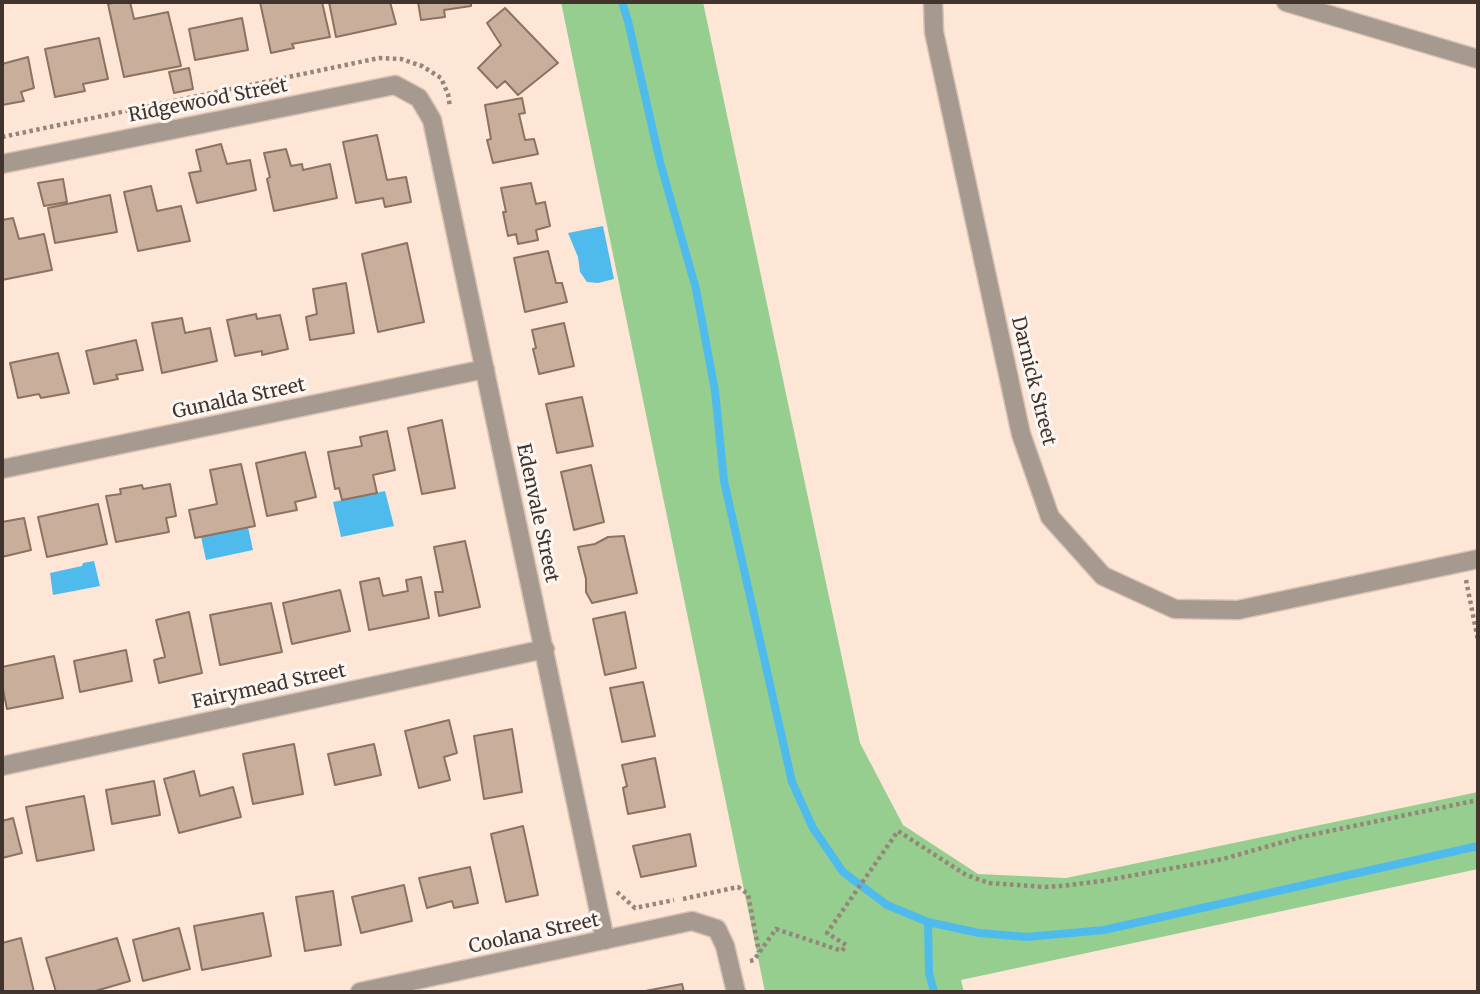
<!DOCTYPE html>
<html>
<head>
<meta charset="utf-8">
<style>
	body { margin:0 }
	#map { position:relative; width:1480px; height:994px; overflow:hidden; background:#fee6d6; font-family:Merriweather,serif }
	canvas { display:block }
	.frame { position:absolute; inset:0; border:4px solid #40342d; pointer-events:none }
</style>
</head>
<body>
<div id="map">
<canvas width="1480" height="994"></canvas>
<div class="frame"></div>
</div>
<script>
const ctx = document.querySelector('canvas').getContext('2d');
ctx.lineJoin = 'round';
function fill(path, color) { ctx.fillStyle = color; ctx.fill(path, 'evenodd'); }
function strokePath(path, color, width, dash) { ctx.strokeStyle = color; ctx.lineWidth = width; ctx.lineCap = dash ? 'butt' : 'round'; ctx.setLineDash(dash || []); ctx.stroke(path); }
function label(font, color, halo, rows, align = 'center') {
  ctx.font = font + ' Merriweather,serif'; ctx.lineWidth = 6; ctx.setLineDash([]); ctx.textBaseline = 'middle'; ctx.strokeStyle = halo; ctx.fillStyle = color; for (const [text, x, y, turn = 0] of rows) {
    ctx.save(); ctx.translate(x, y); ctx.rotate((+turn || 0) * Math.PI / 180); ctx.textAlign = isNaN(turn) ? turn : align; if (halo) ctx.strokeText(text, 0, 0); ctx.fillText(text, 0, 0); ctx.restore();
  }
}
fill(new Path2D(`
	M561 2H703L860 743 903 825 978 874 1066 878 1478 792V869L961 980 964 992H901L900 990 887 992H765Z`), '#96ce90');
fill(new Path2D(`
	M603 226 614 279 598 283 587 282 580 272 578 257 568 233Z
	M385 491 394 526 341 537 333 502Z
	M248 527 253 550 206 560 201 537Z
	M94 561 100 586 53 595 50 573 82 566 83 563Z`), '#4fbbed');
strokePath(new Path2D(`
	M622 2 628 21 660 162 696 289 715 391 724 481 792 782 813 828 843 872 887 905 928 922 979 933 1027 937 1104 930 1478 846
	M928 922 929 973 934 992`), '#4fbbed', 8);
const building = new Path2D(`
	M117 2H130L134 19 168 12 181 66 124 77 108 4Z
	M260 2H308L309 3 322 2 330 37 292 44 294 48 271 53Z
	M329 2H390L396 24 336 37Z
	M418 2H471V6L444 10 445 17 421 20Z
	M505 8 558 63 518 95 505 81 497 88 478 68 501 45 487 23Z
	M242 18 248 50 195 60 189 29Z
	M99 38 108 79 83 84 85 91 55 97 45 49Z
	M28 57 34 88 21 92 24 101 2 105V64Z
	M189 68 193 89 174 93 169 72Z
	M522 98 525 113 519 114 525 140 534 139 538 154 493 163 487 140 491 139 485 105Z
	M377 135 387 180 406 177 411 202 385 207 383 198 356 203 343 142Z
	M221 144 227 164 250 160 256 190 197 203 189 173 201 171 196 150Z
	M286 149 291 166 302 164 303 170 330 164 337 198 274 211 267 179 270 177 264 153Z
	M63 179 67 202 44 206 38 183Z
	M531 183 536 204 545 202 550 226 536 230 538 240 518 244 516 234 508 236 503 212H506L501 188Z
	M151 186 157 211 181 206 190 241 138 251 124 192Z
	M110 195 117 232 55 243 48 208Z
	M13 218 19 239 44 234 52 270 2 280V220Z
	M407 243 424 322 378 332 362 254Z
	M548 251 556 283H562L567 302 525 312 514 258Z
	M346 283 354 333 310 340 306 317 317 314 313 289Z
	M256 314 257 319 280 315 288 349 262 355V351L235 356 227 320Z
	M182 318 185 333 210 328 217 361 162 373 152 323Z
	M564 323 574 366 539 374 533 349 536 348 532 330Z
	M136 340 143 370 116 375 118 379 94 384 86 351Z
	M58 353 69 393 41 398 39 394 18 398 10 363Z
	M582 397 593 446 557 453 546 404Z
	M442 420 455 488 422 494 408 428Z
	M387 431 395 470 373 475 377 493 342 500 339 488 335 489 328 452 362 446 360 437Z
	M305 452 316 497 295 502 297 510 267 516 256 463Z
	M241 464 255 526 195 538 189 510 217 504 210 470Z
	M591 465 604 522 574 530 561 472Z
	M170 484 176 516 166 518 169 532 116 542 106 496 121 494 120 489 142 485 143 489Z
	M98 504 107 544 47 557 38 517Z
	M24 518 31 550 2 557V522Z
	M624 536 637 593 592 603 586 592V579L578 547 595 544 608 537Z
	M465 541 480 607 439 616 435 592H443L434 547Z
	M421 577 429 618 369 630 360 582 379 578 383 596 408 591 406 580Z
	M340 590 350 631 292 644 283 603Z
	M271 603 282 652 220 665 210 615Z
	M189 612 202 673 159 683 154 660 165 657 156 620Z
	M625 612 636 668 605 675 593 619Z
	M126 650 132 681 80 692 74 661Z
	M54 656 63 698 7 709 2 685V667Z
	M643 682 655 736 622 742 610 688Z
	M449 720 457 753 444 757 450 780 419 788 405 731Z
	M512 729 522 792 484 799 474 736Z
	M294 744 303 794 253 804 243 754Z
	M374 744 381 775 335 785 328 754Z
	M655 758 665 807 628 814 623 788 627 786 622 765Z
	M194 771 200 796 233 787 241 817 179 833 164 779Z
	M154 781 160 815 112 824 106 790Z
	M84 796 94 850 37 861 26 807Z
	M13 818 22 853 2 858V821Z
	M523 826 538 895 506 902 491 834Z
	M690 834 696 866 641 877 633 846Z
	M470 867 478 903 454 908 452 901 427 908 419 878Z
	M404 885 412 921 361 933 352 897Z
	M333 891 341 945 305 951 296 897Z
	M263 913 271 956 202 970 194 926Z
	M179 928 190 969 143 981 133 940Z
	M21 938 34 992H2V943Z
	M117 938 130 981 92 992H56L46 958Z
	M682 984 684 992H640Z`);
fill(building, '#c9ae9b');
strokePath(building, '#8c7260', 2);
const street = new Path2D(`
	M933 2 934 32 1021 434 1050 517 1103 576 1175 609 1238 610 1478 559
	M1286 2 1478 59
	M2 164 395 85 419 98 432 120 605 940
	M2 469 485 369
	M2 766 545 649
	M360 992 692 921 717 929 725 946 736 992`);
strokePath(street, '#d8c2b4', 21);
strokePath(new Path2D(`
	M2 137 379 58 401 59 422 66 441 78 448 94 450 107
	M1466 580 1478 640
	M617 892 635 908 674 900
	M683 899 738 887 748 894 759 952
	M750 961 754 960 776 929 842 951 846 945 827 933 898 831 966 875 989 883 1043 887 1061 886 1102 881 1223 859 1301 837 1478 800`), '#97857a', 4.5, [3.5, 3.5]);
strokePath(street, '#a59990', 18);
label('19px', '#40342d', '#fdf7f3', [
	["Ridgewood Street",208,101,-11],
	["Darnick Street",1033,381,76],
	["Gunalda Street",239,399,-12],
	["Edenvale Street",537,513,78],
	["Fairymead Street",269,687,-12],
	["Coolana Street",534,934,-12]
]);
</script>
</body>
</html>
